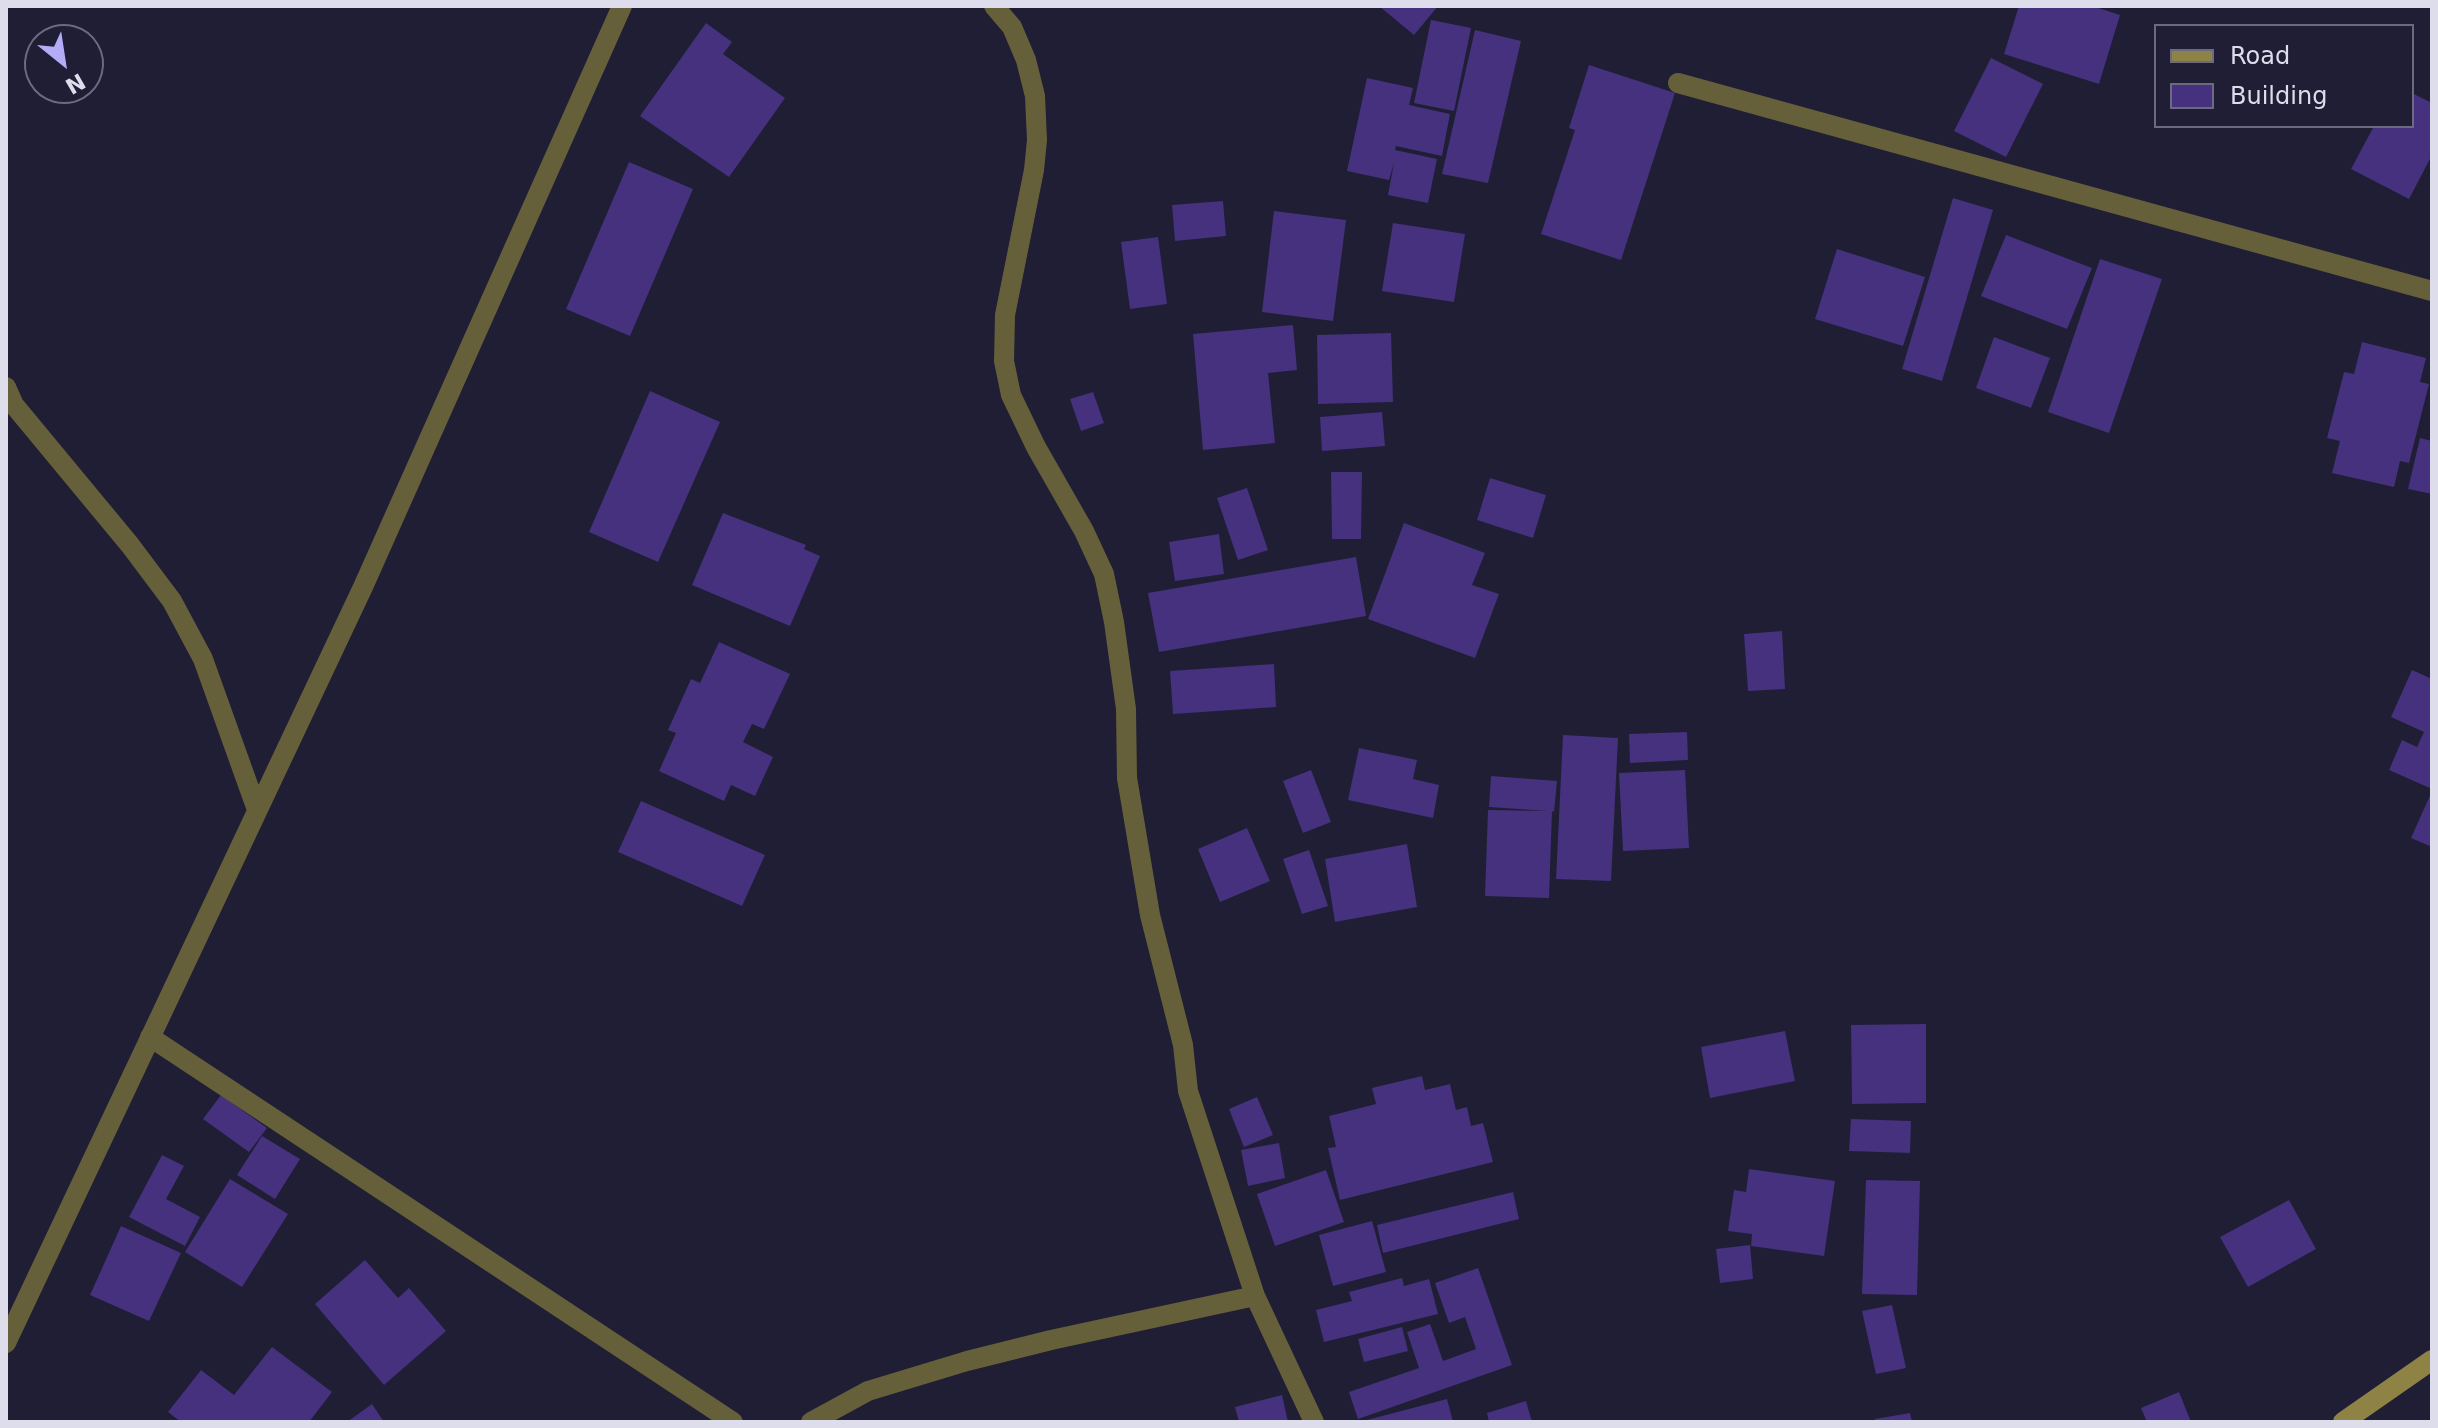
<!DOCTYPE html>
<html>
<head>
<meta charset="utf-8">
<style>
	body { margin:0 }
	#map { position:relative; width:2438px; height:1428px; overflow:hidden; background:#1f1e34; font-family:"DejaVu Sans",sans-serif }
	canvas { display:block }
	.frame { position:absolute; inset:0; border:8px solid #ddddec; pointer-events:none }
	.legend { position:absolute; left:2154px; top:24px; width:260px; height:104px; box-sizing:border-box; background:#1f1e34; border:2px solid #6b6a7e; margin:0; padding:10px 14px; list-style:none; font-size:24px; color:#ddddec }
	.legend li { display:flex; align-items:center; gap:16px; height:40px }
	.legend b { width:40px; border:2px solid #6b6a7e }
	.north { position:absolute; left:24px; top:24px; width:80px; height:80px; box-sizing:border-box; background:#1f1e34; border:2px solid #6b6a7e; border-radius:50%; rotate:150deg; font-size:22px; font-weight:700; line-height:32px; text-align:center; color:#ddddec }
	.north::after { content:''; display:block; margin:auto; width:28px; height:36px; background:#b5acf8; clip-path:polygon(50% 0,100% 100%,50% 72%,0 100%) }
</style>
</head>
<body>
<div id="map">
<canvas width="2438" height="1428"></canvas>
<div class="frame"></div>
<ul class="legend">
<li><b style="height:10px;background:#8e8345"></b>Road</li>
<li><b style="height:22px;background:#45317d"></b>Building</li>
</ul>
<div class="north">N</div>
</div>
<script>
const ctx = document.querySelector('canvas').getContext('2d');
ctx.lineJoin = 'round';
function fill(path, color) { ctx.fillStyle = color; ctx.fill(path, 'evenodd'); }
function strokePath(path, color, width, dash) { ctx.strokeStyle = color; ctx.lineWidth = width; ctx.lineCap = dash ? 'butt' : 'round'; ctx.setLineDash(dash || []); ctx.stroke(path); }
fill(new Path2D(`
	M1379 6H1438L1414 35Z
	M2019 6H2092L2120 15 2099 84 2004 54Z
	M1431 20 1471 28 1454 111 1414 103Z
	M706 23 732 42 723 54 785 98 729 177 640 116Z
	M1475 30 1521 41 1488 183 1442 174Z
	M1991 58 2043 84 2006 157 1954 131Z
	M1589 65 1675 93 1621 260 1541 234 1575 130 1569 128Z
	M1367 78 1413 88 1409 105 1450 114 1442 156 1396 146 1395 150 1437 159 1428 203 1388 195 1394 163 1389 180 1347 171Z
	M2412 93 2432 103V155L2409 199 2351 169 2374 126H2412Z
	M629 162 693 189 630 336 566 309Z
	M1953 198 1993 210 1942 381 1902 369Z
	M1223 201 1226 236 1175 241 1172 205Z
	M1274 211 1346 220 1333 321 1262 312Z
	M1393 223 1465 234 1454 302 1382 291Z
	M2006 235 2092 268 2067 329 1981 296Z
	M1158 237 1167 304 1130 309 1121 242Z
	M1837 249 1925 277 1903 346 1815 319Z
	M2100 259 2162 279 2109 433 2048 412Z
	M1293 325 1297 370 1268 373 1275 443 1203 450 1193 334Z
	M1391 333 1393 402 1318 404 1317 335Z
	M1994 337 2050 358 2031 408 1976 388Z
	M2362 342 2426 358 2420 382 2429 384 2409 463 2400 461 2394 487 2332 473 2340 441 2327 438 2344 372 2354 374Z
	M650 391 720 422 658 562 589 532Z
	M1093 392 1104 423 1081 431 1070 399Z
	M1382 412 1385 446 1322 451 1320 417Z
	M2420 438 2432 441V494L2408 489Z
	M1331 472H1362L1361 539H1332Z
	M1490 478 1546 495 1533 538 1477 520Z
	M1247 488 1268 550 1238 560 1217 498Z
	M723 513 806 545 804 549 820 556 790 626 692 585Z
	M1404 523 1485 553 1472 585 1499 594 1475 658 1368 619Z
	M1219 534 1224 574 1175 581 1169 542Z
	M1356 557 1366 616 1159 652 1148 593Z
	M1782 631 1785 689 1748 691 1744 634Z
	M719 642 790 674 764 729 752 724 743 742 773 757 755 796 731 785 724 801 659 771 676 733 668 730 691 679 700 683Z
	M1274 664 1276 707 1173 714 1170 671Z
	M2412 670 2432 679V789L2389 770 2402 740 2417 747 2424 732 2391 717Z
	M1687 732 1688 760 1630 763 1629 734Z
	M1563 735 1618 738 1611 881 1556 879Z
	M1359 748 1417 760 1413 779 1439 785 1433 818 1348 800Z
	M1311 770 1331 822 1303 833 1283 781Z
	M1685 770 1689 848 1623 851 1619 773Z
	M1491 776 1557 781 1554 812 1552 811 1549 898 1485 896 1488 810 1548 811 1489 807Z
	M2432 791V847L2411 838Z
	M641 801 765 855 742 906 618 852Z
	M1247 828 1270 881 1220 902 1198 849Z
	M1407 844 1417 907 1335 922 1325 859Z
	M1309 850 1328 906 1302 914 1283 859Z
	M1926 1024V1103L1852 1104 1851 1025Z
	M1785 1031 1795 1081 1710 1098 1701 1047Z
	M1422 1076 1425 1090 1450 1084 1456 1110 1467 1107 1471 1126 1483 1123 1493 1162 1340 1200 1328 1148 1336 1147 1329 1116 1376 1104 1372 1088Z
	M221 1095 267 1128 249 1152 203 1119Z
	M1257 1097 1273 1135 1244 1147 1229 1109Z
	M1851 1119 1911 1121 1910 1153 1849 1151Z
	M262 1136 300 1159 275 1199 237 1175Z
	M1279 1143 1285 1178 1248 1186 1241 1150Z
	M162 1155 184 1166 166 1199 200 1217 185 1246 129 1217Z
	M1749 1169 1835 1181 1824 1256 1751 1246 1752 1234 1728 1231 1734 1190 1746 1192Z
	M1326 1170 1344 1222 1275 1246 1257 1194Z
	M230 1179 288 1214 242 1287 185 1252Z
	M1866 1180 1920 1181 1917 1295 1862 1294Z
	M1513 1192 1519 1219 1383 1253 1377 1225Z
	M2289 1200 2316 1249 2248 1287 2220 1237Z
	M1372 1221 1386 1272 1333 1286 1319 1235Z
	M121 1226 181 1253 149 1321 90 1295Z
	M1750 1245 1753 1279 1720 1283 1716 1249Z
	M365 1260 398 1298 409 1288 446 1331 384 1385 315 1304Z
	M1478 1268 1512 1365 1358 1419 1349 1392 1419 1368 1407 1332 1430 1324 1443 1361 1476 1349 1465 1317 1449 1323 1435 1283Z
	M1402 1278 1404 1286 1429 1279 1438 1314 1324 1342 1316 1310 1352 1301 1349 1292Z
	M1892 1305 1906 1368 1876 1374 1862 1311Z
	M1402 1327 1408 1351 1364 1362 1358 1339Z
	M272 1347 332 1392 309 1422H181L168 1412 201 1370 234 1395Z
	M2179 1392 2191 1422H2147L2141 1408Z
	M1282 1395 1288 1422H1239L1235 1407Z
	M1447 1399 1453 1422H1363V1421Z
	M1526 1401 1532 1422H1489L1487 1413Z
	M372 1404 384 1422H347Z
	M1910 1413 1912 1422H1875V1419Z`), '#45317d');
strokePath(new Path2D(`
	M994 6 1012 27 1026 60 1035 96 1037 140 1034 170 1005 315 1004 361 1011 395 1036 447 1084 531 1104 574 1114 622 1126 709 1127 778 1150 915 1183 1045 1188 1091 1255 1296 1314 1422
	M1678 83 2432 291
	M6 387 14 405 130 545 172 601 203 659 257 810
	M150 1037 733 1422
	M6 1343 363 587 622 6
	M811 1422 868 1391 967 1361 1051 1340 1255 1296`), '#66603a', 20);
strokePath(new Path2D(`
	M2343 1422 2432 1360`), '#8e8345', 20);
</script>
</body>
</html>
